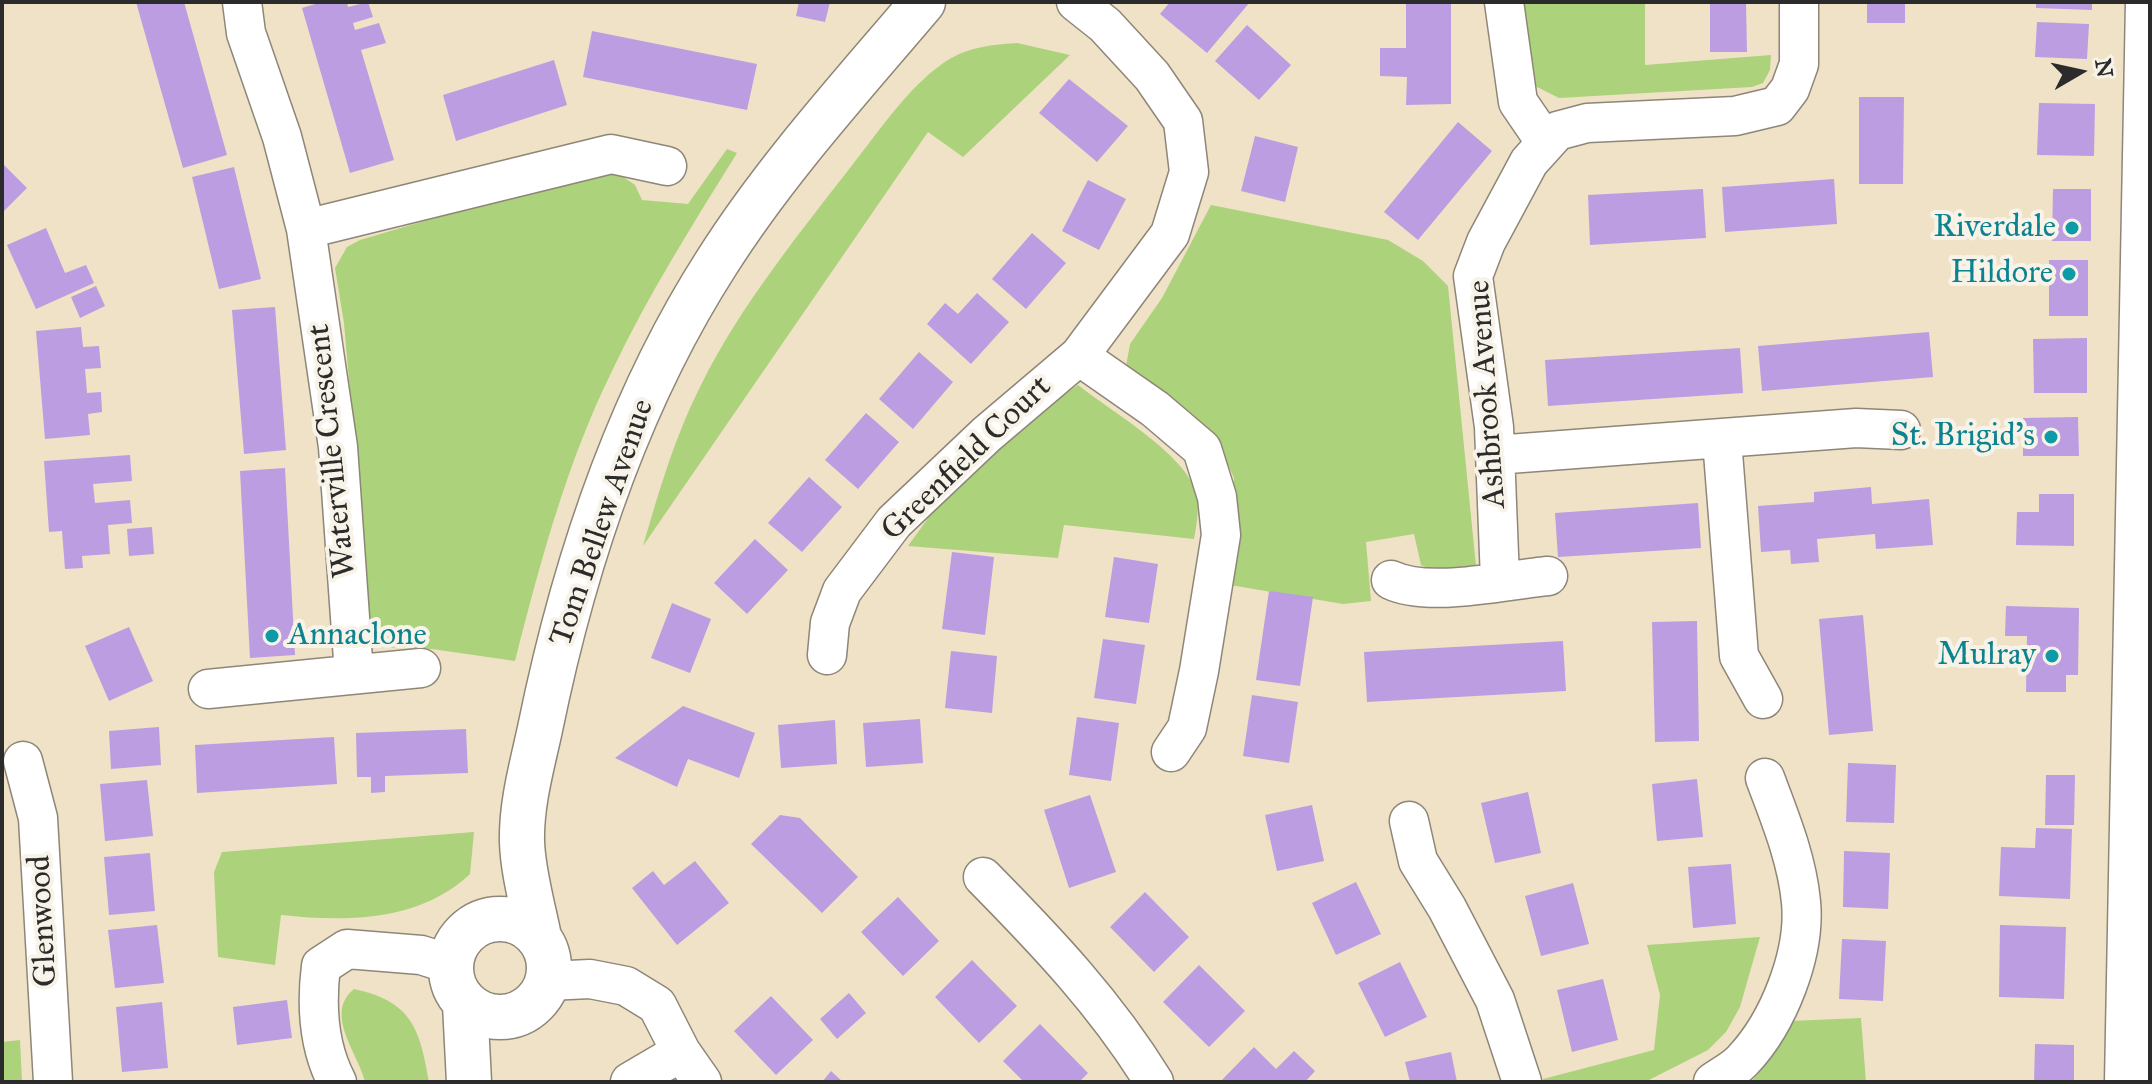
<!DOCTYPE html>
<html>
<head>
<meta charset="utf-8">
<style>
	body { margin:0 }
	#map { position:relative; width:2152px; height:1084px; overflow:hidden; background:#f0e2c6; font-family:"IM FELL Great Primer",serif }
	canvas { display:block }
	.frame { position:absolute; inset:0; border:4px solid #2b2b2b; pointer-events:none }
	.north { position:absolute; left:2040px; top:32px; width:80px; height:80px; -webkit-text-stroke:6px #f7f3e8; paint-order:stroke; rotate:81deg; font-size:22px; font-weight:700; line-height:32px; text-align:center; color:#2b2b2b }
	.north::after { content:''; display:block; margin:auto; width:28px; height:36px; background:#2b2b2b; clip-path:polygon(50% 0,100% 100%,50% 72%,0 100%) }
</style>
</head>
<body>
<div id="map">
<canvas width="2152" height="1084"></canvas>
<div class="frame"></div>
<div class="north">N</div>
</div>
<script>
const ctx = document.querySelector('canvas').getContext('2d');
ctx.lineJoin = 'round';
function fill(path, color) { ctx.fillStyle = color; ctx.fill(path, 'evenodd'); }
function strokePath(path, color, width, dash) { ctx.strokeStyle = color; ctx.lineWidth = width; ctx.lineCap = dash ? 'butt' : 'round'; ctx.setLineDash(dash || []); ctx.stroke(path); }
function label(font, color, halo, rows, align = 'center') {
  ctx.font = font + ' "IM FELL Great Primer",serif'; ctx.lineWidth = 8; ctx.setLineDash([]); ctx.textBaseline = 'middle'; ctx.strokeStyle = halo; ctx.fillStyle = color; for (const [text, x, y, turn = 0] of rows) {
    ctx.save(); ctx.translate(x, y); ctx.rotate((+turn || 0) * Math.PI / 180); ctx.textAlign = isNaN(turn) ? turn : align; if (halo) ctx.strokeText(text, 0, 0); ctx.fillText(text, 0, 0); ctx.restore();
  }
}
fill(new Path2D(`
	M1517 2H1645V65L1771 55 1770 70 1763 83 1752 87 1559 98 1533 85Z
	M1017 43 1070 55 963 157 928 132 643 546C659 491 675 436 701 385 740 306 799 234 853 164 879 131 907 89 942 64 966 47 989 45 1017 43Z
	M727 149 737 153C693 224 648 295 612 371 567 462 540 563 515 661L432 649 377 647 371 634 344 323 335 268 347 247 360 240 532 189 613 170 635 185 642 200 688 204Z
	M1211 205 1388 240 1423 261 1448 286 1476 566 1437 572 1421 565 1414 534 1366 542 1371 601 1343 604 1230 585 1234 478 1217 440 1126 366 1130 344 1162 298Z
	M1078 385C1111 411 1180 451 1195 489 1200 504 1197 523 1194 539L1064 525 1058 558 908 546 944 496 1029 419Z
	M474 832 470 874C419 922 346 922 281 915L275 965 218 957 214 872 222 852Z
	M1760 937 1740 1007 1726 1032 1708 1050 1645 1082H1544L1543 1079 1654 1050 1660 995 1647 945Z
	M354 989C411 1001 420 1028 429 1082H365C359 1054 323 1014 354 989Z
	M1861 1018 1866 1082H1751L1769 1060 1790 1021Z
	M20 1040 22 1082H2V1042Z`), '#acd27c');
fill(new Path2D(`
	M136 2H184L227 155 183 168Z
	M322 2H347L348 7 368 2 373 17 353 23 355 30 379 23 386 43 361 50 394 160 350 173 302 8Z
	M799 2H830L825 22 796 16Z
	M1170 2H1250L1207 53 1160 14Z
	M1406 2H1451V104L1406 105 1407 77 1380 76V48H1406Z
	M1710 2H1746L1747 52H1710Z
	M1867 2H1905V23H1867Z
	M2036 2H2092V10L2036 8Z
	M2037 22 2089 24 2087 59 2035 57Z
	M1247 25 1291 65 1259 100 1215 61Z
	M592 31 757 64 747 110 583 77Z
	M554 60 567 105 456 141 443 95Z
	M1069 79 1128 126 1097 162 1039 113Z
	M1859 97H1904L1903 184H1859Z
	M2039 103 2095 104 2094 156 2037 155Z
	M1458 122 1492 151 1418 240 1384 212Z
	M1255 136 1298 147 1285 202 1241 191Z
	M2 163 27 188 2 213Z
	M234 167 261 279 219 289 192 177Z
	M1834 179 1837 224 1725 232 1722 187Z
	M1088 180 1126 199 1099 250 1062 231Z
	M1703 189 1706 238 1590 245 1588 195Z
	M2053 189H2091V241H2052Z
	M46 228 65 273 86 265 94 283 36 309 7 245Z
	M1032 233 1066 263 1026 309 992 279Z
	M2049 260H2088V316H2049Z
	M96 286 105 306 80 318 71 297Z
	M977 293 1009 322 971 364 927 324 945 303 958 314Z
	M275 307 286 450 244 454 232 310Z
	M81 327 83 347 99 346 101 368 85 369 87 393 101 392 102 412 88 414 90 435 45 439 36 331Z
	M1929 332 1933 377 1762 391 1758 346Z
	M2087 338V393H2034L2033 339Z
	M1740 348 1743 393 1548 406 1545 360Z
	M919 352 953 382 913 429 879 399Z
	M866 413 899 442 858 489 825 460Z
	M2078 417 2079 456H2023V418Z
	M130 455 132 481 93 484 95 503 130 500 132 523 108 525 110 554 82 556 83 568 65 569 62 531 49 532 44 461Z
	M285 468 295 655 250 658 240 471Z
	M809 477 842 507 802 552 768 523Z
	M1871 487 1872 504 1929 499 1933 545 1876 549 1875 534 1817 539 1819 562 1791 564 1790 550 1761 552 1758 506 1814 502V492Z
	M2039 494H2074V546L2016 545 2017 512H2039Z
	M1698 503 1701 548 1558 557 1555 513Z
	M152 527 154 554 129 556 127 529Z
	M755 539 788 570 747 614 714 583Z
	M952 552 994 557 985 635 942 629Z
	M1114 557 1158 564 1149 623 1105 617Z
	M1269 591 1313 597 1300 686 1256 680Z
	M672 603 711 619 690 673 651 658Z
	M2006 606 2079 608 2078 675H2066V692H2026L2027 636H2005Z
	M1863 615 1873 731 1829 735 1819 619Z
	M1697 621 1699 741 1655 742 1652 622Z
	M129 627 153 681 109 701 85 646Z
	M1103 639 1145 645 1136 704 1094 698Z
	M1563 641 1566 691 1367 702 1364 652Z
	M951 651 997 656 992 713 945 708Z
	M1252 695 1298 702 1289 763 1243 756Z
	M683 706 755 733 739 778 688 759 677 787 615 758Z
	M1077 717 1119 723 1111 781 1069 775Z
	M920 719 923 763 866 767 863 723Z
	M835 720 837 764 781 768 778 725Z
	M159 727 161 765 111 769 109 731Z
	M466 729 468 773 385 776V792L371 793V777H357L356 733Z
	M334 737 337 784 197 793 195 745Z
	M1848 763 1896 765 1894 823 1846 822Z
	M2046 775H2075L2074 825H2045Z
	M1697 779 1703 837 1657 841 1652 784Z
	M147 780 153 836 105 841 100 784Z
	M1528 792 1541 853 1495 863 1481 803Z
	M1090 795 1116 872 1069 888 1044 810Z
	M1312 805 1324 861 1277 871 1265 815Z
	M780 815 800 818 858 877 822 913 751 844Z
	M2036 828 2072 829 2070 899 1999 896 2001 847 2035 848Z
	M1844 851 1890 853 1888 909 1843 907Z
	M150 853 155 911 109 915 104 857Z
	M695 861 729 903 677 945 632 888 653 871 664 885Z
	M1731 864 1736 924 1693 928 1688 867Z
	M1356 882 1381 934 1336 955 1312 903Z
	M1573 883 1589 944 1541 956 1525 896Z
	M1145 892 1189 937 1154 972 1110 927Z
	M898 897 939 941 903 976 861 932Z
	M157 925 164 983 115 988 108 930Z
	M2000 925 2066 927 2064 999 1999 997Z
	M1842 939 1886 941 1883 1001 1839 999Z
	M972 960 1017 1006 979 1043 935 997Z
	M1400 962 1427 1017 1385 1037 1358 983Z
	M1199 965 1245 1011 1209 1047 1163 1002Z
	M1603 979 1618 1040 1572 1052 1557 990Z
	M849 993 866 1013 837 1039 820 1019Z
	M771 996 813 1040 776 1075 734 1031Z
	M287 1000 292 1038 237 1045 233 1007Z
	M162 1002 168 1068 122 1072 116 1007Z
	M1040 1024 1088 1073 1079 1082H1024L1003 1061Z
	M2035 1044 2074 1045V1082H2034Z
	M1254 1047 1276 1069 1294 1051 1315 1071 1305 1082H1220Z
	M1451 1052 1457 1082H1410L1405 1062Z
	M831 1071 843 1082H822Z`), '#bc9de1');
const street = new Path2D(`
	M242 2 246 33 282 137 306 229 338 447 354 674
	M1504 2 1518 102 1546 143
	M306 229 611 154 667 166
	M1079 356 1155 409 1202 449 1217 497 1221 535 1199 671 1187 728 1171 752
	M1722 440 1739 656 1763 699
	M1495 455 1856 428 1901 430
	M1391 580C1429 598 1505 580 1548 576
	M1500 580 1494 427 1473 276 1486 242 1529 162 1557 131 1587 123 1735 116 1777 106 1790 89 1799 64V2
	M827 655 830 623 842 591 894 522 987 434 1079 356 1170 234 1189 172 1183 121 1152 76 1105 25 1076 2
	M208 689 421 668
	M23 761 38 818 53 1082
	M1409 821 1418 861 1447 908 1495 1000 1522 1082
	M983 877C1047 942 1106 1004 1154 1082
	M548 981 590 979 626 986 657 1005 681 1052 702 1082
	M337 1082C318 1046 316 1006 321 966L347 949 421 955 450 964
	M630 1082 681 1052
	M1713 1082C1723 1075 1735 1069 1743 1060 1778 1023 1806 954 1801 902 1797 859 1780 818 1765 778`);
const secondary = new Path2D(`
	M451 968a49 49 0 1 1 98 0a49 49 0 1 1-98 0Z
	M539 937C533 907 523 873 522 842 521 804 532 766 540 729 573 567 627 402 717 262 776 169 852 86 923 2
	M465 1004 469 1082
	M2127 1082 2148 2`);
strokePath(street, '#8e8678', 41);
strokePath(secondary, '#8e8678', 47);
strokePath(street, '#fff', 38);
strokePath(secondary, '#fff', 44);
for (const [x, y, r, color] of [
	[2072,228,8,"#0f9aa8"],
	[2069,274,8,"#0f9aa8"],
	[2051,437,8,"#0f9aa8"],
	[272,636,8,"#0f9aa8"],
	[2052,656,8,"#0f9aa8"]
]) { const dot = new Path2D(); dot.arc(x, y, r, 0, 2 * Math.PI); ctx.fillStyle = color; ctx.fill(dot); strokePath(dot, '#f7f3e8', 3); }
label('32px', '#0d838f', '#f7f3e8', [
	["Riverdale",2056,228],
	["Hildore",2053,274],
	["St. Brigid's",2035,437],
	["Annaclone",288,636,"left"],
	["Mulray",2036,656]
], 'right');
label('32px', '#2b2b2b', '#f7f3e8', [
	["Ashbrook Avenue",1488,394,-94],
	["Waterville Crescent",333,451,-96],
	["Greenfield Court",967,459,-44],
	["Tom Bellew Avenue",603,523,-71],
	["Glenwood",44,921,-93]
]);
</script>
</body>
</html>
